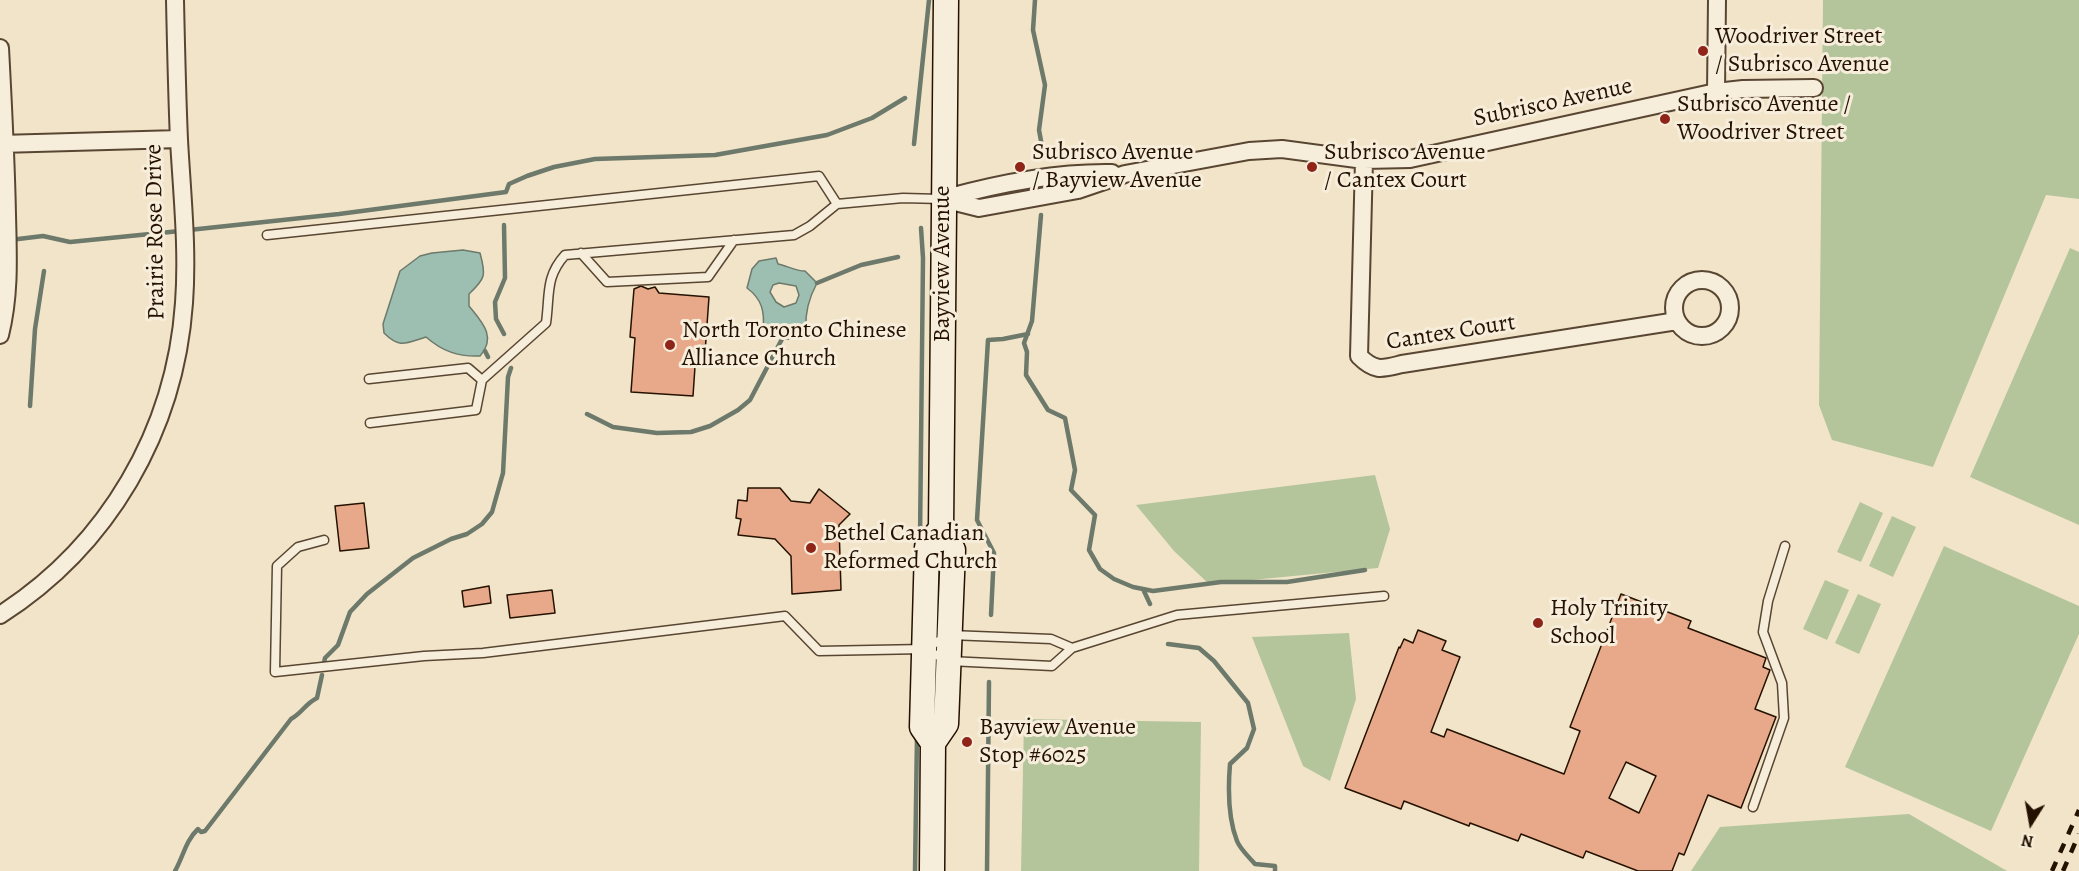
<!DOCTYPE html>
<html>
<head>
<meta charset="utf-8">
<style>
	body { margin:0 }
	#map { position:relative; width:2079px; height:871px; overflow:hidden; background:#f2e4c8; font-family:Alegreya,serif }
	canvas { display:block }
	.north { position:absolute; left:2001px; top:793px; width:60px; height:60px; -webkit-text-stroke:4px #f7eddb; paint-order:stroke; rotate:191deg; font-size:16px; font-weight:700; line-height:24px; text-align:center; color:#241100 }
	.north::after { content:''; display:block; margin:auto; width:21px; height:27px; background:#241100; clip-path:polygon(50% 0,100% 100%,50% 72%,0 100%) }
</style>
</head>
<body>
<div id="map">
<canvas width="2079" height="871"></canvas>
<div class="north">N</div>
</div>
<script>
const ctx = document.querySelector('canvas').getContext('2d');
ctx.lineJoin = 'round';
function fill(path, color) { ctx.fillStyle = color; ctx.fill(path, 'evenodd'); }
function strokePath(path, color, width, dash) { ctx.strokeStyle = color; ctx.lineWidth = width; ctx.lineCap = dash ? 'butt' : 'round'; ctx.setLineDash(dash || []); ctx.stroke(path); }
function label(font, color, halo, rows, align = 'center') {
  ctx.font = font + ' Alegreya,serif'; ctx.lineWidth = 6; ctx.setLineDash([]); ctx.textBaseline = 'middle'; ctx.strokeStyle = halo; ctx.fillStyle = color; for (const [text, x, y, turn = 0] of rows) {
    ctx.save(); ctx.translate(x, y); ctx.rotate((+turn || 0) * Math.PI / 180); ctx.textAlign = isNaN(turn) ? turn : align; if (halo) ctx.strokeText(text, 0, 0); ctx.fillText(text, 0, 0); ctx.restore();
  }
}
fill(new Path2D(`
	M1823 0H2079V199L2046 195 1933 467 1832 440 1819 405Z
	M2070 248 2079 252V525L1970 477Z
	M1375 475 1390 529 1378 568 1209 584 1174 551 1136 505Z
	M1860 502 1883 513 1861 562 1837 552Z
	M1892 516 1916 527 1893 577 1869 566Z
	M1944 546 2079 606V634L1991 831 1845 767Z
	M1825 580 1849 590 1827 640 1803 629Z
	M1858 594 1881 604 1859 654 1835 643Z
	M1349 633 1356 699 1330 781 1303 766 1252 637Z
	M1024 719 1201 722 1199 871H1021Z
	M1909 814 2007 871H1691L1720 827Z`), '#b4c59b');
const water = new Path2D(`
	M463 250 480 253C486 275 486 278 469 294V306C482 322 497 337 480 356 458 357 442 351 426 337 406 343 400 349 384 333L383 324 400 271 420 256 432 253Z
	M776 258 778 264C788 266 795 271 805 271L817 283C810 296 805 312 806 328L797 332 792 339H782L778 334 768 335 763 330C765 312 762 299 747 288L752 269 759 261ZM779 283 796 286 799 295 796 303 784 307 776 302 770 292 773 285Z`);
fill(water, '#9cbfb2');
strokePath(water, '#6c796b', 1.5);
strokePath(new Path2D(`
	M1035 0 1033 30 1045 85 1039 130 1044 157
	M914 144 929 0
	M1041 215 1032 321 1024 343 1027 352 1026 375 1048 410 1065 418 1075 470 1071 490 1095 515 1089 550 1100 569 1114 579 1133 587 1153 591 1221 582H1287L1365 570
	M189 230 339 214 506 192 509 184 527 176 554 167 595 159 715 155 827 135 872 118 905 98
	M10 240 43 236 70 242 180 231
	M817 283 861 265 898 257
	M504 334 496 319 495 302 505 278 504 225
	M485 351 488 357
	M30 406 35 329 44 271
	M587 414 613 427 657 433 691 432 710 426 738 410 750 400 782 339
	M920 540 923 258 921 228
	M1143 589 1150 604
	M991 615 994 553 977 520 988 340 1003 339 1028 334
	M1168 644 1199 648 1214 661 1248 703 1254 729 1247 748 1230 764C1228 788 1228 818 1237 841 1240 849 1249 857 1255 864L1275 866V871
	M324 663 325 658 338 645 350 612 367 594 413 558 451 539 467 534 482 524 492 512 503 473 508 377 511 368
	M175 871C183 857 186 840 198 829L201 832 205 831 291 719C302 713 305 704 317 698L322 675
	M915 871 917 736
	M987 871 989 682`), '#6c796b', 4.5);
const building = new Path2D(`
	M641 286 648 289 655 287 659 293 709 297 705 353 696 352 693 396 631 392 635 338 630 337 634 289Z
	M748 488H780L791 501 810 503 819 489 850 514 839 525 841 590 792 594 791 556 775 539 738 535 741 519 736 518 738 500 747 501Z
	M364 503 369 548 340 551 335 506Z
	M489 586 491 603 464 607 462 591Z
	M552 590 555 613 510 618 507 595Z
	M1621 594 1691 621 1688 628 1766 658 1763 667 1770 670 1755 709 1776 717 1741 808 1708 795 1684 855 1679 853 1672 871H1638L1586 851 1583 858 1521 834 1518 841 1470 823 1469 826 1404 801 1401 809 1345 788 1399 647 1400 648 1404 639 1413 643 1418 630 1446 641 1442 650 1460 657 1431 732 1444 737 1447 729 1564 774 1580 731 1570 727ZM1626 762 1656 776 1639 813 1609 798Z`);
fill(building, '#e7a989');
strokePath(building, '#241100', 1.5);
const service = new Path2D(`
	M267 235 819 176 837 204 903 198 941 199
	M581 253 607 282 708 277 734 240
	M369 379 468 368 482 380
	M370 423 476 410 482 380 546 323C550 295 545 277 565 255L794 235 810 226 837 204
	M324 540 298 547 277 566 275 672 424 656 483 653 785 616 819 651 924 649 950 635 1051 639 1072 648
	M926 650 949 661 1052 666 1072 648 1177 615 1384 596
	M1753 807 1784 718 1782 683 1763 632 1768 601 1785 546`);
const minor = new Path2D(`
	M0 48C3 104 6 160 7 215 8 256 10 295 0 335
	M1716 92 1717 0
	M0 144 179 139
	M1364 160 1359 356C1375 372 1382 369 1402 364L1677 321
	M946 198C1000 183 1056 172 1112 173
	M943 199 979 208 1078 190 1125 174 1249 151 1282 149 1364 160 1410 159 1716 92 1743 89 1814 88
	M1674 308a28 28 0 1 1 56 0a28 28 0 1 1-56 0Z
	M0 615C108 546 175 431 184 303 188 249 182 194 179 140 177 94 176 47 175 0`);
const secondary = new Path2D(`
	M933 743 946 724 953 550 941 528 946 0
	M932 871 933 743 922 727 927 547 941 528`);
strokePath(service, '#584632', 11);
strokePath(minor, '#584632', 20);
strokePath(secondary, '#241100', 27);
strokePath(service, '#f7eddb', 8);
strokePath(minor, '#f7eddb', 16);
strokePath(secondary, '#f7eddb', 24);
strokePath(new Path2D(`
	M2052 871 2079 810
	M2063 871 2079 834`), '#241100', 4.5, [10, 10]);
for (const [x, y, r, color] of [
	[1703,51,6,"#8f2418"],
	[1665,119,6,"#8f2418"],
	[1020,167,6,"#8f2418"],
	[1312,167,6,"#8f2418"],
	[670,345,6,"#8f2418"],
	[811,548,6,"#8f2418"],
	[1538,623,6,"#8f2418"],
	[967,742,6,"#8f2418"]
]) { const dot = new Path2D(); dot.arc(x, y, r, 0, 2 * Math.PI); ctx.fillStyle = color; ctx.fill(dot); strokePath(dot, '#f7eddb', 2); }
label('24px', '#241100', '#f7eddb', [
	["Woodriver Street",1715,37],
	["/ Subrisco Avenue",1715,65],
	["Subrisco Avenue /",1677,105],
	["Woodriver Street",1677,133],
	["Subrisco Avenue",1032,153],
	["/ Bayview Avenue",1032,181],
	["Subrisco Avenue",1324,153],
	["/ Cantex Court",1324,181],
	["North Toronto Chinese",682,331],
	["Alliance Church",682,359],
	["Bethel Canadian",823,534],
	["Reformed Church",823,562],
	["Holy Trinity",1550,609],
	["School",1550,637],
	["Bayview Avenue",979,728],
	["Stop #6025",979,756]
], 'left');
label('24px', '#241100', '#f7eddb', [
	["Subrisco Avenue",1553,103,-12],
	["Prairie Rose Drive",156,232,-91],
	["Bayview Avenue",943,264,-90],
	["Cantex Court",1451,333,-9]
]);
</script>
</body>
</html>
